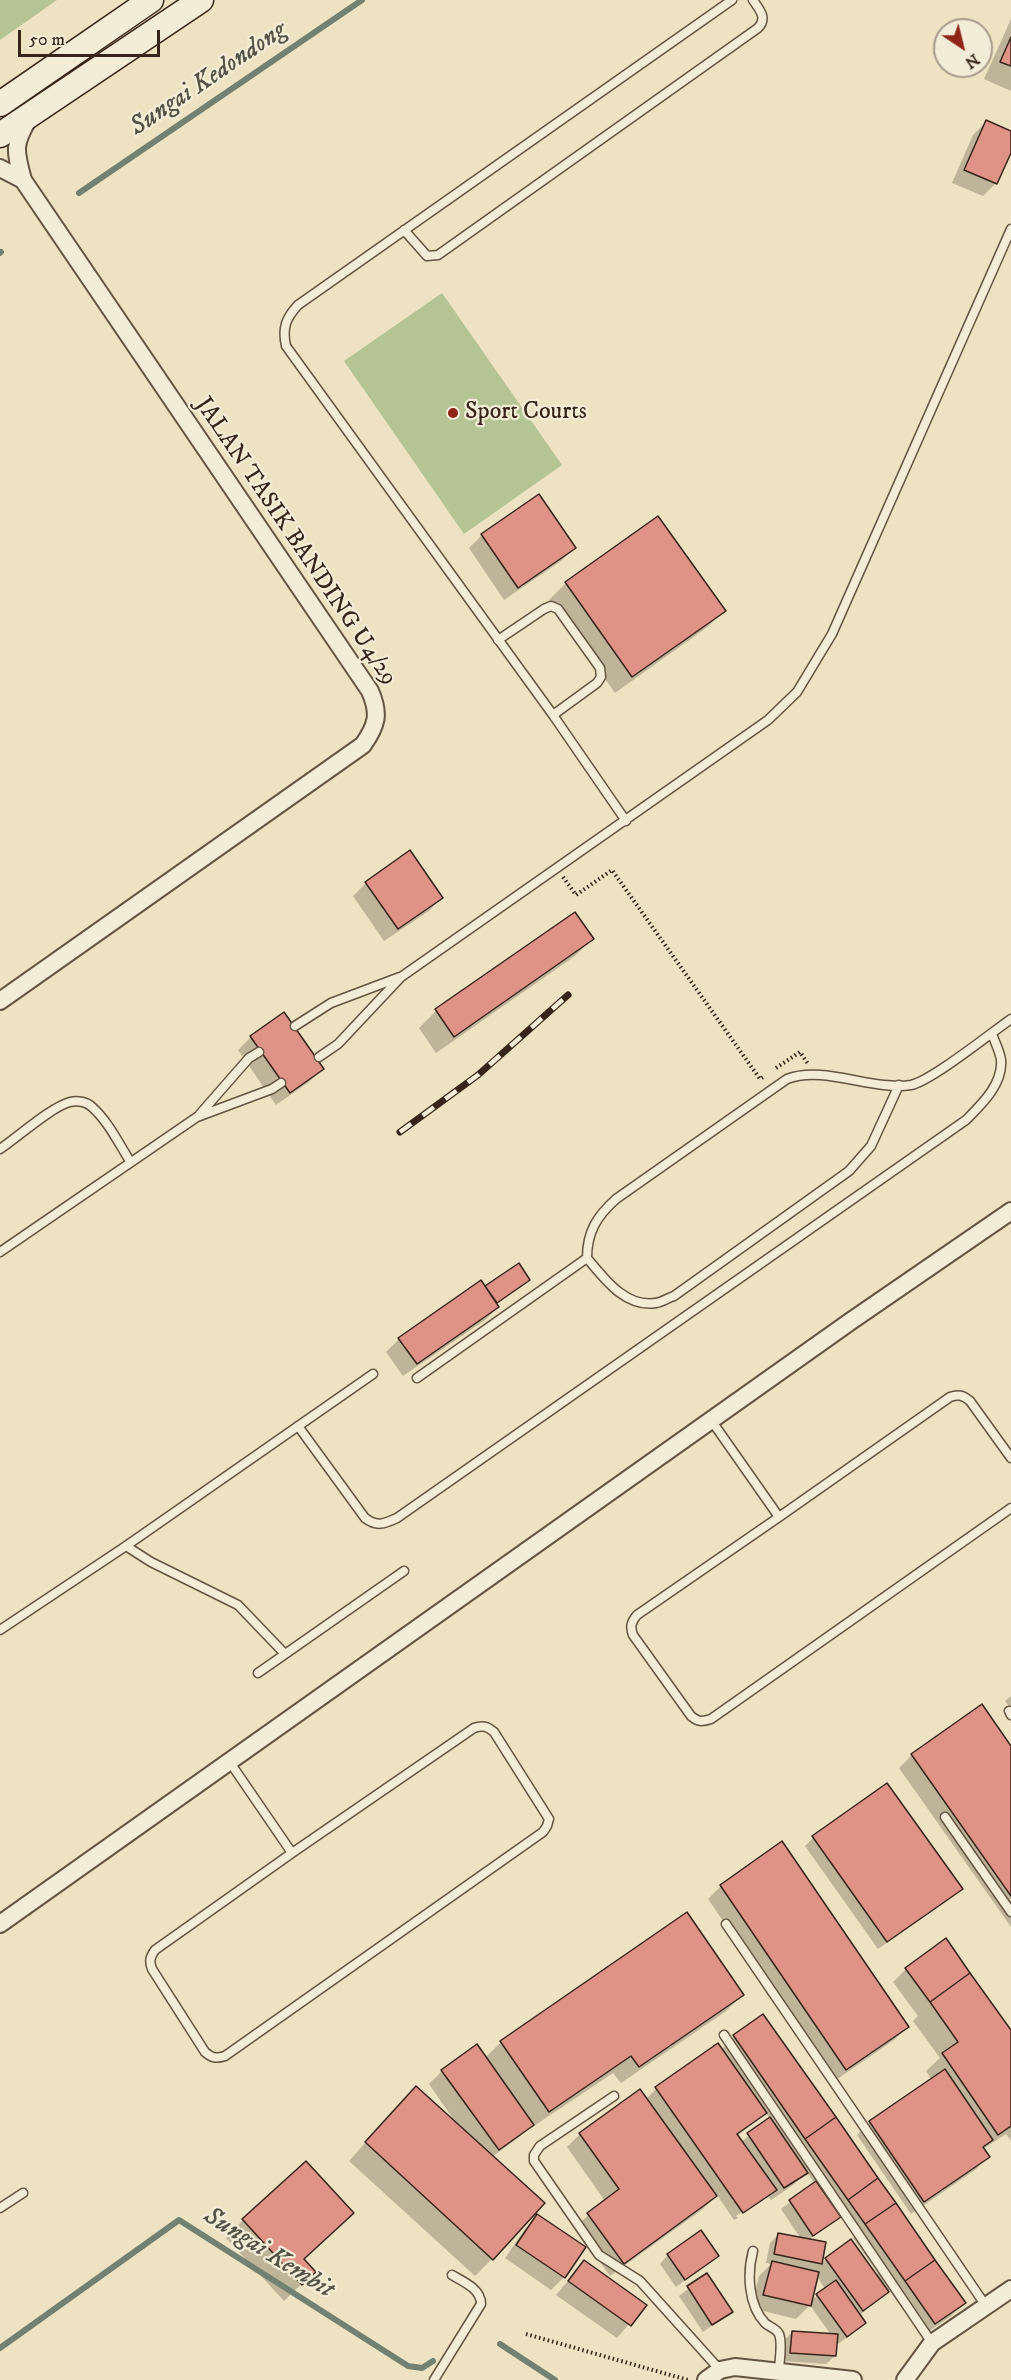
<!DOCTYPE html>
<html>
<head>
<meta charset="utf-8">
<style>
	body { margin:0 }
	#map { position:relative; width:1011px; height:2380px; overflow:hidden; background:#ede2c1; font-family:"IM FELL DW Pica",serif }
	canvas { display:block }
	.north { position:absolute; left:933px; top:18px; width:60px; height:60px; box-sizing:border-box; background:#f3ecd7; border:2px solid #a79c8b; border-radius:50%; rotate:145deg; font-size:16px; font-weight:700; line-height:24px; text-align:center; color:#362518 }
	.north::after { content:''; display:block; margin:auto; width:21px; height:27px; background:#8f2418; clip-path:polygon(50% 0,100% 100%,50% 72%,0 100%) }
	.scale { position:absolute; left:18px; top:30px; width:142px; height:27px; box-sizing:border-box; border:3px solid #362518; border-top:0; padding-left:8px; font-size:18px; line-height:21px; white-space:nowrap; color:#362518; -webkit-text-stroke:4px #f3ecd7; paint-order:stroke }
</style>
</head>
<body>
<div id="map">
<canvas width="1011" height="2380"></canvas>
<div class="north">N</div>
<div class="scale">50 m</div>
</div>
<script>
const ctx = document.querySelector('canvas').getContext('2d');
ctx.lineJoin = 'round';
function fill(path, color) { ctx.fillStyle = color; ctx.fill(path, 'evenodd'); }
function strokePath(path, color, width, dash) { ctx.strokeStyle = color; ctx.lineWidth = width; ctx.lineCap = dash ? 'butt' : 'round'; ctx.setLineDash(dash || []); ctx.stroke(path); }
function label(font, color, halo, rows, align = 'center') {
  ctx.font = font + ' "IM FELL DW Pica",serif'; ctx.lineWidth = 4.5; ctx.setLineDash([]); ctx.textBaseline = 'middle'; ctx.strokeStyle = halo; ctx.fillStyle = color; for (const [text, x, y, turn = 0] of rows) {
    ctx.save(); ctx.translate(x, y); ctx.rotate((+turn || 0) * Math.PI / 180); ctx.textAlign = isNaN(turn) ? turn : align; if (halo) ctx.strokeText(text, 0, 0); ctx.fillText(text, 0, 0); ctx.restore();
  }
}
fill(new Path2D(`
	M0 0H57L0 40Z
	M442 293 562 465 464 534 344 361Z`), '#b5c495');
fill(new Path2D(`
	M1011 19V91L984 79Z
	M986 122 1011 132V149L996 183 983 196 952 183 973 135Z
	M538 496 574 548 561 561 504 600 469 548 482 535Z
	M566 583 724 611 706 628 615 693 549 600Z
	M410 852 441 898 429 911 384 941 353 896 366 883Z
	M575 914 592 939 575 956 436 1053 419 1028 436 1011Z
	M284 1014 322 1069 309 1082 276 1105 238 1050 251 1037Z
	M528 1280 496 1304 498 1307 485 1320 403 1376 386 1352 399 1339 486 1287Z
	M1011 1696V1709L1005 1701Z
	M1011 1748V1927L899 1768 912 1755Z
	M813 1838 961 1888 952 1897 878 1949 805 1846Z
	M721 1886 907 2027 894 2040 833 2082 708 1899Z
	M906 1969 1011 2033V2141L1006 2134 983 2149 988 2157 975 2170 911 2214 857 2135 870 2122 932 2080 926 2071 940 2058 913 2021 918 2016 893 1982Z
	M742 1995 725 2012 621 2083 613 2073 531 2128 530 2127 519 2137 492 2157V2259L475 2276 349 2161 399 2105 458 2126 429 2084 442 2071 485 2058 501 2042Z
	M763 2016 964 2303 951 2316 922 2336 889 2290 859 2316 864 2323 856 2331 838 2344 836 2341 835 2356 826 2364 782 2361 784 2341 792 2332 831 2335 810 2305 796 2319 751 2308 759 2276 771 2264 766 2263 770 2243 778 2235 801 2239 781 2209 815 2184 807 2172 793 2185 771 2200 767 2195 736 2216 738 2218 734 2220 717 2195 703 2209 610 2276 575 2227 605 2201 567 2147 580 2134 640 2091 646 2099 656 2089 718 2045 721 2050 734 2037ZM766 2113 770 2119 741 2142 737 2136ZM840 2208 858 2234 853 2238 878 2273 875 2275 826 2259 820 2265 825 2243 808 2240 839 2217 835 2211ZM817 2276 825 2289 810 2302Z
	M352 2213 303 2260 314 2272 284 2301 226 2238 243 2220Z
	M538 2216 564 2277 551 2290 505 2258 525 2229Z
	M668 2255 717 2256 676 2287 660 2264Z
	M584 2262 645 2305 617 2338 556 2295Z
	M706 2275 731 2312 703 2332 679 2296Z`), '#0003');
strokePath(new Path2D(`
	M79 193 362 0
	M0 253 1 252
	M500 2344 555 2380
	M0 2348 179 2220 408 2366 422 2368 433 2361`), '#728172', 6);
const building = new Path2D(`
	M1011 37V66L1000 62Z
	M986 120 1011 131V153L997 184 964 170Z
	M539 494 576 548 518 588 481 534Z
	M658 516 726 611 632 677 565 582Z
	M410 850 443 898 398 929 365 882Z
	M575 912 594 939 454 1037 435 1009Z
	M284 1012 324 1069 290 1093 250 1036Z
	M519 1263 530 1280 497 1303 485 1286Z
	M481 1280 499 1307 417 1364 398 1338Z
	M982 1704 1011 1746V1896L911 1754Z
	M887 1783 963 1889 887 1942 812 1836Z
	M782 1841 909 2027 846 2070 720 1885Z
	M687 1912 744 1995 639 2067 631 2056 549 2112 500 2041Z
	M946 1938 970 1973 930 2002 905 1968Z
	M970 1973 1011 2030V2126L998 2135 942 2053 958 2042 930 2002Z
	M763 2014 836 2117 805 2139 733 2035Z
	M718 2043 767 2113 737 2134 777 2190 743 2213 655 2087Z
	M477 2044 534 2125 499 2150 441 2070Z
	M945 2069 993 2140 983 2147 990 2157 924 2202 869 2121Z
	M416 2086 545 2203 493 2260 365 2142Z
	M640 2089 717 2196 624 2264 587 2213 619 2189 579 2133Z
	M770 2117 808 2173 784 2188 747 2133Z
	M836 2117 878 2178 848 2200 805 2139Z
	M306 2161 354 2213 304 2259 316 2272 302 2285 242 2219Z
	M878 2178 896 2203 865 2224 848 2200Z
	M816 2181 841 2217 813 2236 789 2200Z
	M896 2203 935 2260 905 2281 865 2224Z
	M537 2214 586 2247 565 2278 516 2245Z
	M701 2230 719 2256 685 2280 667 2254Z
	M778 2233 826 2242 822 2264 774 2254Z
	M851 2239 889 2292 863 2311 825 2258Z
	M584 2260 647 2305 631 2326 568 2281Z
	M935 2260 966 2303 935 2324 905 2281Z
	M772 2261 819 2272 811 2306 763 2295Z
	M707 2273 733 2312 712 2325 687 2286Z
	M836 2280 866 2323 847 2337 816 2294Z
	M792 2331 838 2334 836 2356 790 2353Z`);
fill(building, '#de9386');
strokePath(building, '#362518', 1.5);
const lane = new Path2D(`
	M404 230 427 256 438 255 758 28C768 18 759 9 753 0
	M498 640 544 609 551 606 558 609 600 668 601 677 597 683 553 715
	M626 821 553 715 286 346C282 328 286 318 298 305L732 0
	M295 1026 331 1003 400 977
	M319 1057 338 1044 401 977 768 720 797 692 832 634 1011 229
	M899 1085 871 1146 849 1171 674 1296C668 1298 662 1302 656 1303 625 1308 604 1278 587 1258 587 1232 597 1216 616 1199L787 1079C824 1065 872 1091 911 1085 931 1081 991 1033 1011 1019
	M200 1114 249 1058 259 1052
	M0 1149C18 1137 51 1107 70 1102 78 1100 87 1102 92 1107 108 1121 119 1144 130 1161
	M0 1252 197 1117 272 1089 281 1083
	M417 1378 587 1258
	M711 1420 779 1517 950 1397C958 1394 963 1395 970 1401L1011 1458
	M298 1426 365 1518C377 1527 384 1524 397 1518L966 1120C982 1104 1003 1084 1001 1060 1000 1051 994 1041 992 1033
	M779 1517 637 1615C631 1622 630 1627 633 1635L691 1716C698 1722 702 1722 711 1719L1011 1508
	M126 1546 151 1562 238 1605 285 1654
	M0 1630 126 1546 373 1374
	M258 1673 404 1571
	M1009 1711 1011 1715
	M229 1761 292 1853 474 1728C482 1725 487 1726 494 1732L549 1819 547 1826 543 1832 225 2056C216 2059 212 2058 205 2052L152 1969C149 1961 150 1957 155 1950L292 1853
	M945 1817 1011 1912
	M726 1924 986 2306
	M724 2035 932 2343
	M614 2096 540 2146 534 2155V2161L599 2255 640 2281 720 2370
	M0 2208 23 2193
	M753 2251C747 2273 748 2305 765 2323 769 2327 776 2328 779 2334 783 2344 779 2361 779 2372
	M434 2380 481 2304C481 2289 464 2282 452 2275`);
const street = new Path2D(`
	M0 168 23 180
	M0 1001 363 745C377 725 380 714 370 691L23 180C15 150 13 145 29 118
	M0 1924 851 1321 1011 1211
	M706 2380 720 2370 735 2367 853 2380
	M905 2380 932 2343 1011 2289`);
const secondary = new Path2D(`
	M0 104 151 0
	M0 135 201 0`);
strokePath(lane, '#645442', 11);
strokePath(street, '#645442', 20);
strokePath(secondary, '#362518', 27);
strokePath(new Path2D(`
	M563 877 576 895 612 870 760 1079 765 1076
	M776 1068 800 1052 808 1064
	M526 2334 688 2380`), '#362518', 4, [1.5, 3]);
strokePath(lane, '#f3ecd7', 8);
strokePath(street, '#f3ecd7', 16);
strokePath(secondary, '#f3ecd7', 24);
const rail = new Path2D(`
	M400 1132 478 1075 568 995`);
strokePath(rail, '#362518', 7);
strokePath(rail, '#f3ecd7', 4.5, [14]);
for (const [x, y, r, color] of [
	[453,413,6,"#8f2418"]
]) { const dot = new Path2D(); dot.arc(x, y, r, 0, 2 * Math.PI); ctx.fillStyle = color; ctx.fill(dot); strokePath(dot, '#f3ecd7', 2); }
label('24px', '#362518', '#f3ecd7', [
	["Sport Courts",465,413]
], 'left');
label('24px', '#362518', '#f3ecd7', [
	["JALAN TASIK BANDING U4/29",295,542,56]
]);
label('italic 26px', '#545345', '#f3ecd7', [
	["Sungai Kedondong",209,80,-34],
	["Sungai Kembit",268,2254,32]
]);
</script>
</body>
</html>
